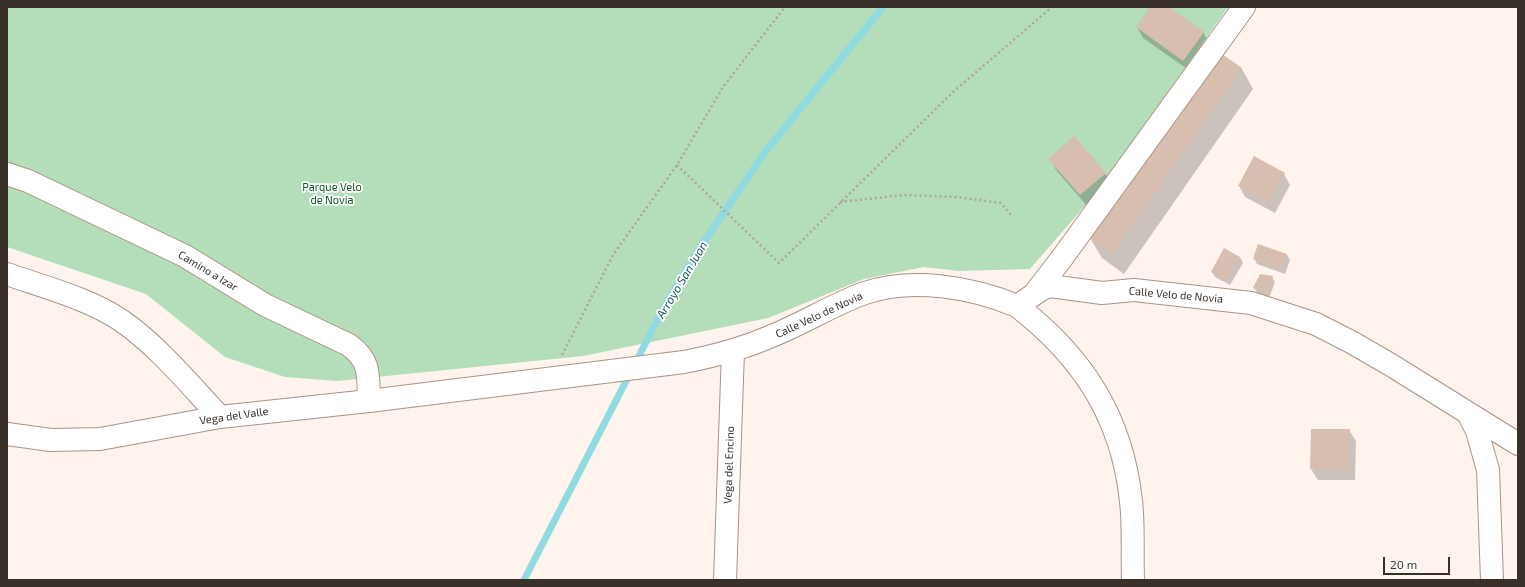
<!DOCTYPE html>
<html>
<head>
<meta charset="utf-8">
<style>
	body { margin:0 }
	#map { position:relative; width:1525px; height:587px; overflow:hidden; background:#fef3ed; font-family:"Exo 2",sans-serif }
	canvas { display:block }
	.frame { position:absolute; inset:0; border:8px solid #3a302a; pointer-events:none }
	.scale { position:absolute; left:1383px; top:557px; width:67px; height:18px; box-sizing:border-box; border:2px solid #3a302a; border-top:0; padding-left:5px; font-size:12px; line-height:14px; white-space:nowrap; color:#3a302a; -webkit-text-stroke:3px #fff; paint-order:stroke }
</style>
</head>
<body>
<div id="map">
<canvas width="1525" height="587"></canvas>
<div class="frame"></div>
<div class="scale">20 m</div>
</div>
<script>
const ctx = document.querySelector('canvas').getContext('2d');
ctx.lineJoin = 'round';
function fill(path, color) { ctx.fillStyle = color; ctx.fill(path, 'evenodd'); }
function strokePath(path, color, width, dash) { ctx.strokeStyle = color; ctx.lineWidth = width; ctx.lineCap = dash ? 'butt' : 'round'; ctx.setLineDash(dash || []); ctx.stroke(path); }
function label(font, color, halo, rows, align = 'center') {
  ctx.font = font + ' "Exo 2",sans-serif'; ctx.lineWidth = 3.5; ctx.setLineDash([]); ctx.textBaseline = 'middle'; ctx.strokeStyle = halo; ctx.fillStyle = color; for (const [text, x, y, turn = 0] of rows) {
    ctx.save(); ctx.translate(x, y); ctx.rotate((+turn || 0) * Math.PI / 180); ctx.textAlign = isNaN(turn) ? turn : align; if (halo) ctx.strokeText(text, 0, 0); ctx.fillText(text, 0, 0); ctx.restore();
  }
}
fill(new Path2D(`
	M7 7H1228L1097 192 1030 269 959 271 924 267 864 279 768 318 583 356 337 381 285 377 225 357 146 294 7 247Z`), '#b4ddb9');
fill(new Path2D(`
	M1151 7H1167L1203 32 1209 43 1190 71 1143 38 1137 27Z
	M1220 53 1242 69 1253 89 1124 274 1102 258 1090 238Z
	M1050 159 1105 173 1112 184 1087 206 1056 170Z
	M1284 174 1290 185 1275 213 1245 197 1239 186Z
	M1287 255 1290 260 1285 274 1257 264 1254 258Z
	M1240 257 1243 263 1230 285 1215 277 1212 272Z
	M1272 277 1275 282 1269 298 1258 293 1254 288Z
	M1312 430H1349L1356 441 1355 480H1318L1311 469Z`), '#0003');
strokePath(new Path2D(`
	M524 580 663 309 695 255 765 152 883 7`), '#90dae1', 7);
fill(new Path2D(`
	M1150 7H1169L1204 32 1183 61 1136 27Z
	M1219 52 1242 68 1112 254 1089 238Z
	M1074 136 1106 173 1080 195 1048 159Z
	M1254 156 1285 173 1269 203 1238 186Z
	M1258 244 1287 254 1282 269 1253 259Z
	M1224 248 1240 257 1227 280 1211 272Z
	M1260 274 1273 276 1266 294 1253 288Z
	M1311 429H1350L1349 470 1310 469Z`), '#d7beaf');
const minor = new Path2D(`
	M7 174 28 181 185 256 265 305 349 345C371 361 368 375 369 401
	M1035 293 1062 258 1244 7
	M1468 413 1477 431 1488 470 1492 580
	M725 580 733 351
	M1133 580C1132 554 1134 527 1131 501 1122 417 1083 357 1017 306L1042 289 1050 286 1102 293 1134 290 1251 303 1316 324 1353 343 1391 365 1518 444`);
const tertiary = new Path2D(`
	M7 274C44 287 90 299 122 321 159 347 189 384 220 417
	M7 434 51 440 100 439 220 417 369 401 684 362C715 356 745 348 774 335 804 323 836 303 865 293 912 277 972 287 1017 306`);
strokePath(minor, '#ab9385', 24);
strokePath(tertiary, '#ab9385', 24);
strokePath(new Path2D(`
	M677 165 779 263 953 92 1052 7
	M840 202 904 195 957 197 1001 203 1013 217
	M562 355 613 255 677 165 723 87 785 7`), '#afa49e', 2.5, [2, 3]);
strokePath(minor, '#fff', 22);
strokePath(tertiary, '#fff', 22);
label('11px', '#125726', '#fff', [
	["Parque Velo",332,187],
	["de Novia",332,200]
]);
label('11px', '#3a302a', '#fff', [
	["Camino a Izar",208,271,31],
	["Calle Velo de Novia",1176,295,5],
	["Calle Velo de Novia",819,315,-25],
	["Vega del Valle",234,416,-8],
	["Vega del Encino",729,465,-88]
]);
label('italic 12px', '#19585d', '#fff', [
	["Arroyo San Juan",682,280,-59]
]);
</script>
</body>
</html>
